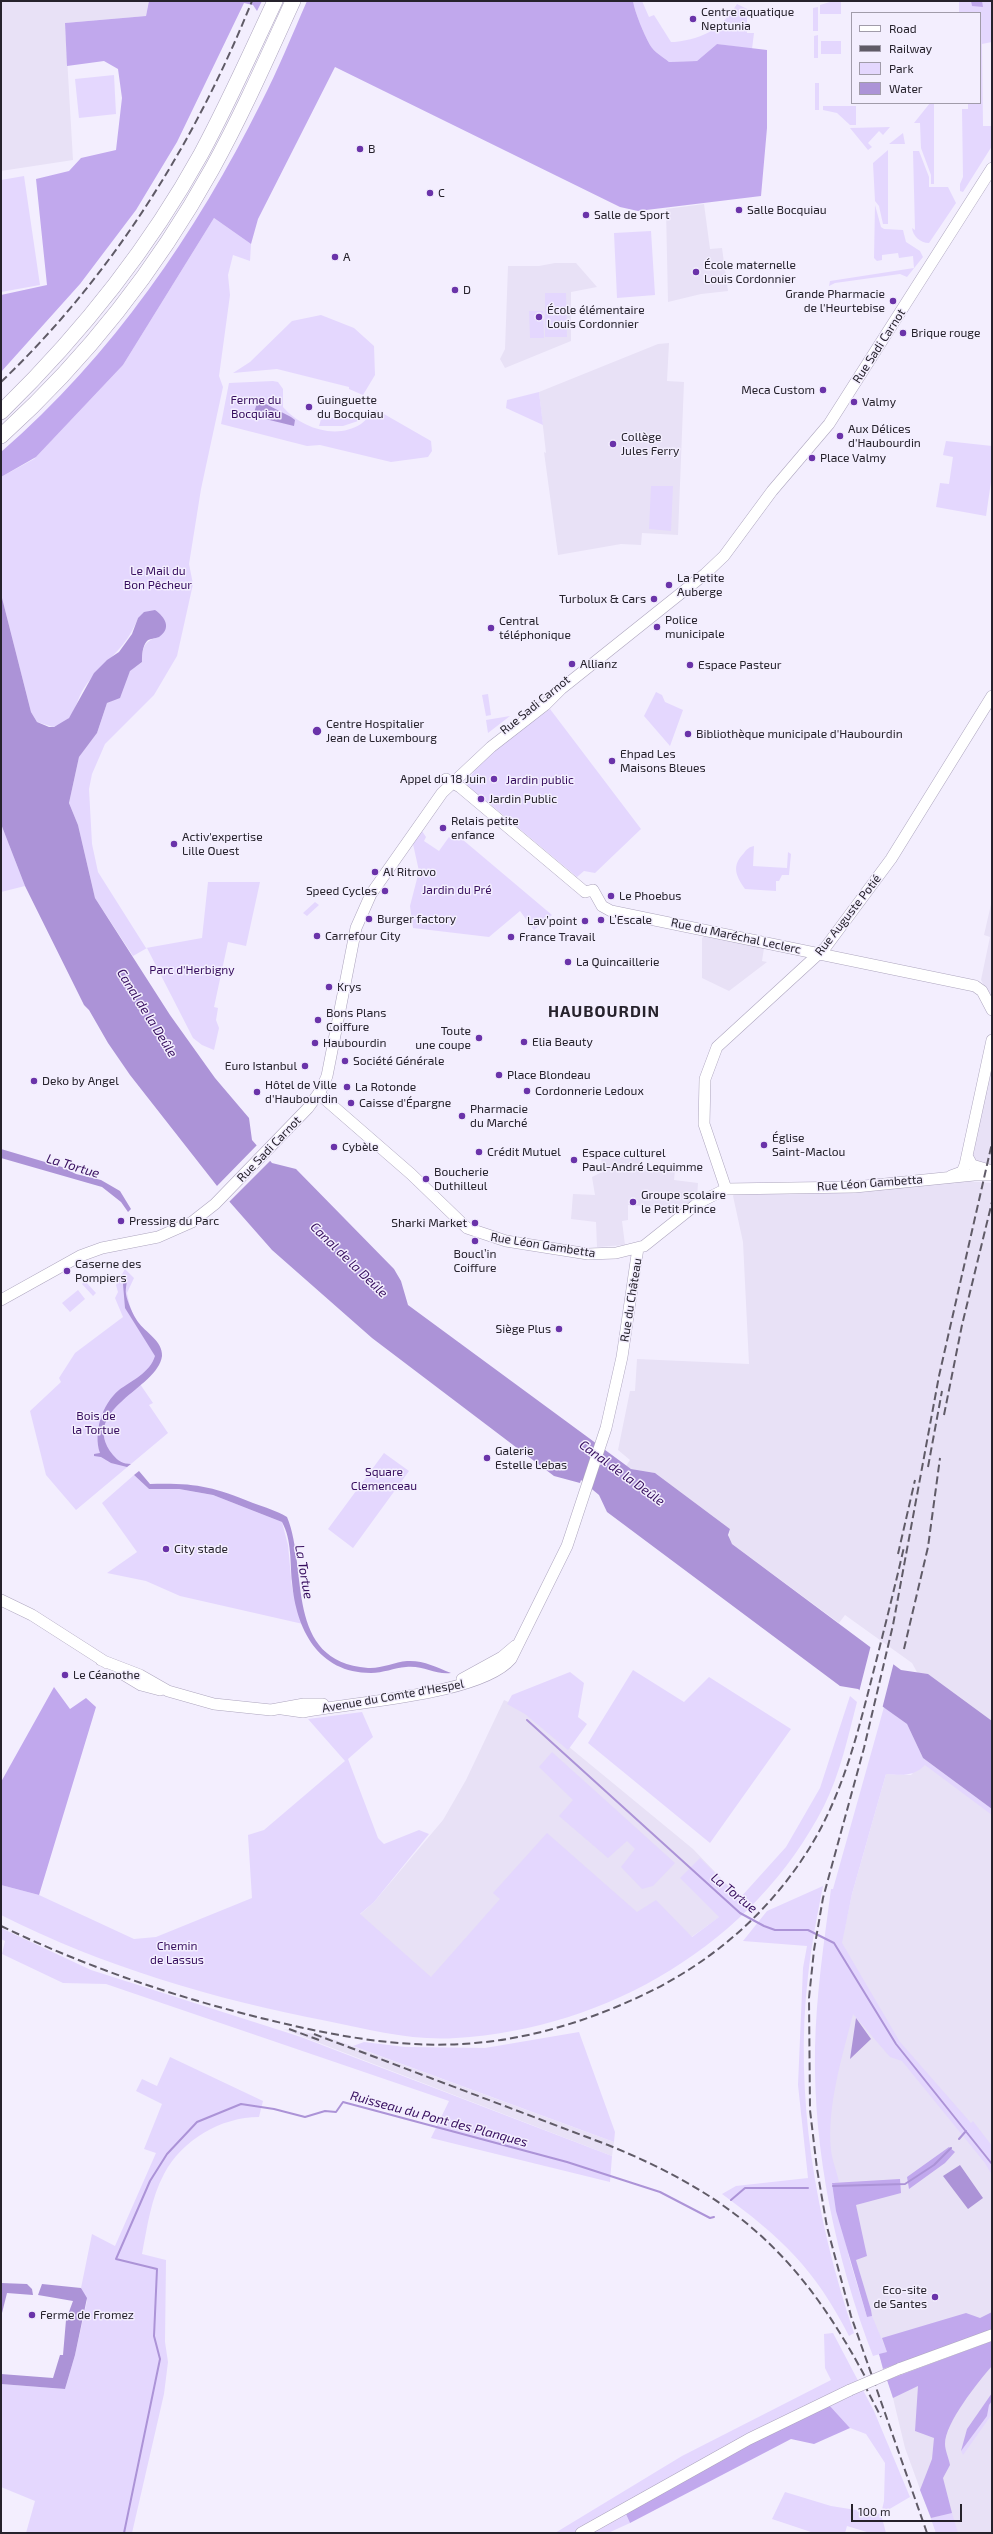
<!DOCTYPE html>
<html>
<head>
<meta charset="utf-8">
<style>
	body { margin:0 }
	#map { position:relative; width:993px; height:2534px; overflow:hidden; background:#f3eefe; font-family:"Exo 2",sans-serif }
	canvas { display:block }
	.frame { position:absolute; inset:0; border:2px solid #26222c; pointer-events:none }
	.legend { position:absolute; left:851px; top:12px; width:130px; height:92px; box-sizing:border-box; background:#f3eefe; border:1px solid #a19caa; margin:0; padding:5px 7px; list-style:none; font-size:12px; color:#26222c }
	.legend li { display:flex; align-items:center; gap:8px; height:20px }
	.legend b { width:20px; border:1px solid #a19caa }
	.scale { position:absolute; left:851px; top:2504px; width:111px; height:18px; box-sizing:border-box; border:2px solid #26222c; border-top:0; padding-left:5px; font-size:12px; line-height:14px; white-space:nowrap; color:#26222c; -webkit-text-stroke:3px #f3eefe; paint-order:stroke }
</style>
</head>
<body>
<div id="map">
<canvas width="993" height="2534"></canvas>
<div class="frame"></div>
<ul class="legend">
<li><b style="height:5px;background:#fff"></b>Road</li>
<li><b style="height:5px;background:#605b67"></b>Railway</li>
<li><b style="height:11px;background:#e4d7fe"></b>Park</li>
<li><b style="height:11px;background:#ac93d7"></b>Water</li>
</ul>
<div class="scale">100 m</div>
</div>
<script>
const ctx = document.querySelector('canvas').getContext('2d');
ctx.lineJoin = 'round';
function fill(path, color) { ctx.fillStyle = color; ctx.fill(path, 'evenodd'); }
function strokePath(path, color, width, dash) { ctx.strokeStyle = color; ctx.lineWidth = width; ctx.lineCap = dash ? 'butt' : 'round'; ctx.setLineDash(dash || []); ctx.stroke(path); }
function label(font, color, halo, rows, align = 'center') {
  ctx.font = font + ' "Exo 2",sans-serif'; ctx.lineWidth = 3; ctx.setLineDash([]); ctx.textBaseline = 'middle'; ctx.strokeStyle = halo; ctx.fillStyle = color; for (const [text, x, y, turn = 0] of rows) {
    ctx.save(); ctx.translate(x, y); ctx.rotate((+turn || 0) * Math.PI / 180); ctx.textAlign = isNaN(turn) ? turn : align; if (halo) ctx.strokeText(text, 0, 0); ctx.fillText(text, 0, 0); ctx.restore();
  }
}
fill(new Path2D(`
	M1 1H149L146 16 65 23 73 160 1 171Z
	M704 204 710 249 722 248 728 291 701 294 668 302 666 209Z
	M555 263H576L597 287 571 292V341L505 368 500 359 505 349 508 266H539Z
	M669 343 667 381 684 382 678 535 642 533 641 545 621 544 558 555 544 452 546 453 539 392 658 344Z
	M992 900V1001L981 980 990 937 984 935Z
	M705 936 764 948 762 961 767 962 729 991 702 978V938Z
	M992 1059V1165L972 1160Z
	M640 1154V1167L675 1170 674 1180 698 1183 697 1198 680 1212 677 1208 628 1205V1220L622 1221 625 1245 597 1247 596 1222 571 1219 573 1194 595 1195 592 1177 602 1172 601 1155Z
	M965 1181 992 1183V2533H936L905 2448 893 2398 867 2317 828 2153 838 1958 852 1894 886 1774 911 1775 951 1734 912 1663 845 1615 839 1623 732 1544 729 1540 730 1529 655 1473 631 1469 626 1466 630 1460 618 1450 630 1391H635L637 1359 749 1364 743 1242 733 1196 734 1194Z
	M504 1700 523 1709 693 1849 740 1898 728 1911 645 1970 498 2023 322 1948 374 1902 443 1820 466 1780Z
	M283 2029 322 2035 614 2142 612 2156Z`), '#e8e1f6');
fill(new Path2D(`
	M633 1H642L649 17 654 15 671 42H675C705 38 721 29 737 4L747 9V33H754L752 49 717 44 697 61 669 62C663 57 654 52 650 45 644 34 635 13 633 1Z
	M833 1H841V14H820V5Z
	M959 1H992V42L982 44 983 126H992V146L963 192 960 191V184L963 177 962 109H968V103H980V13H959Z
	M818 7V31H813V8Z
	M818 35V58H814V36Z
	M821 41H841V54H821Z
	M114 75 116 114 79 118 75 79Z
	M815 83H819V110H815Z
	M930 103H934V184H931V175L921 148 920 123H914Z
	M823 106H856V125H850L837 113 823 110Z
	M890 127 883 135 879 131 868 143 872 147 868 150 850 128Z
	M903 133 905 144H889Z
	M888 150V224H883L879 206 875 201 873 163Z
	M913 151H919L929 177V187H948L956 203 929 243C920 243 913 236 912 228L915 230Z
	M24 176 40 285 1 292V180Z
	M875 205 881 227 884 229 903 230 906 242 920 251 923 257 907 277 900 274 835 283 829 286 830 281 914 268 913 256 899 258 898 253 882 255V260L877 261 874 258Z
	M214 218 251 244 250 261 233 255 228 275 230 295 219 376 223 387 201 489 189 564 193 584 177 656 154 695 105 744 92 774 89 789 92 844 98 872 146 948 202 938 208 882H260L246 946 228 942 214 1007 218 1008 216 1020 219 1028 214 1050 202 1045 193 1038 147 948 133 956 95 898 78 825 69 803 79 757 97 733 107 703C123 698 122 684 130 671 132 668 139 665 142 662 142 648 144 641 158 637L138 618C125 652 104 659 84 688 78 697 76 710 69 718 65 722 59 725 53 727L37 722 31 712 1 594V477L34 459 123 365Z
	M651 231 655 295 617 298 614 233Z
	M545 293H566L567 337H545Z
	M529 311H543L544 338H530Z
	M321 315 354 328 374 346 375 375 363 395 349 389V387L277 369 233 373 250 362 292 321Z
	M273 381 278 382 283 389V407C301 428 336 440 361 424 367 420 370 412 377 410L431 441 432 451 428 457 391 462 320 445 307 446 221 424 229 383Z
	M539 392 543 425 506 408 507 400Z
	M341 412 361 420 343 426H319L322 416 339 419Z
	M946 441 992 446V475L986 516 936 507 940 483 949 484 953 457 943 455Z
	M651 486H673L671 531 649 529Z
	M656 692 662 695 665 702 683 710 670 746 644 716Z
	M488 694 491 715 486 716 482 695Z
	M550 709 641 829 595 873 584 871 577 877 490 804 488 807 470 792 467 785C473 761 528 725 550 709Z
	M510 716 488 733 486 720Z
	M1 824 25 886 1 892Z
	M422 831 426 837 424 841 439 851 449 837 452 840 456 834 552 915 534 930 520 911 489 937 413 928 410 906 419 871 413 844Z
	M754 846 753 866 787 868 788 852 791 854 789 875H782L779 881H776V891L745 889C736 876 731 866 744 853 747 849 749 847 754 846Z
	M315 902 319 905 307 916 303 913Z
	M125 1269 134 1278 127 1293C129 1303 132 1315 138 1322 162 1352 175 1352 140 1384L153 1403 149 1405 168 1433 76 1510 46 1475 30 1411 61 1382 59 1378 75 1353 123 1317 115 1298 118 1292 116 1285Z
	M85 1281 96 1293 93 1296 82 1284Z
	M78 1290 85 1299 70 1312 62 1303Z
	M384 1453 409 1471 353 1548 328 1529Z
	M134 1475 149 1489H179L213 1495 282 1522 288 1545 292 1588 303 1624 180 1596 146 1581 107 1573 137 1552 102 1503Z
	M633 1670 684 1702 709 1677 791 1729 710 1843 588 1743Z
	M570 1672 584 1683 578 1717 587 1724 568 1750 525 1714 507 1704 512 1695Z
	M850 1696 857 1702C848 1737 840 1774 824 1806 754 1943 608 2029 456 2038 413 2041 370 2030 327 2021 214 1999 104 1967 1 1915V1885L39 1895 134 1939 156 1937 252 1898 248 1835 264 1830 345 1761 308 1719 362 1712 373 1737 348 1759 378 1838 384 1844 419 1830 429 1834 374 1902 360 1914 431 1977 500 1899 493 1893 547 1833 637 1912 656 1900 692 1937 719 1917 680 1878 700 1858 740 1898 786 1847 820 1788Z
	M884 1707 907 1724 923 1758 992 1809V1815L925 1765C913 1777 902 1775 886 1774L852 1894 842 1943 900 2042 971 2123 973 2121 992 2146V2175L985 2163 902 2061 890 2057 853 2014C842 2058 827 2105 831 2150 832 2160 837 2172 839 2182L832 2183 850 2261 867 2317 872 2316 887 2352 873 2356C836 2259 813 2152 815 2048 816 1995 824 1942 831 1889H833Z
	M552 1752 675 1863 653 1886 642 1889 621 1867 635 1849 627 1841 608 1858 559 1816 573 1800 539 1767Z
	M823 1886C817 1916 811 1946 808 1976 794 2095 816 2220 854 2333L849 2336C815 2269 781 2237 722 2194L736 2186 808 2178 798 2085 803 1968 807 1946 743 1941 767 1911Z
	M1 1928 91 1970 301 2037 612 2156 610 2182 431 2138 449 2101 106 1984 63 1983 2 1954 5 1941 1 1939Z
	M579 2032 615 2132 614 2142 353 2046 364 2042 405 2047 485 2048Z
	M170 2057 263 2101 259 2117C221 2117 182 2140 164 2174 151 2198 147 2228 142 2254L166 2260 165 2342 168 2362 164 2394 132 2533H26L35 2501 1 2487V2384L65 2389 75 2355 87 2301 81 2288 92 2234 115 2246 156 2153 144 2149 162 2104 136 2091 142 2079 157 2086Z
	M833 2333 874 2411 910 2497 881 2514 886 2533H870L847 2526 845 2533H814L772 2519 785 2492 831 2506 881 2514 884 2501 885 2463 866 2434 850 2428 829 2405 626 2514 630 2523 608 2533H555L682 2456 831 2380 825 2368 824 2334Z
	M992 2401V2414L963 2455 961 2451 987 2416 989 2405Z
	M952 2513 958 2533H936L931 2518Z`), '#e4d7fe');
fill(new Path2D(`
	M149 1H262L257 11 253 5 244 3 177 142 136 210 80 284 1 372V295L47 285 36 179 69 171 81 158 116 150 122 98 118 69 104 61 67 66 65 23 146 16Z
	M307 1H633C635 13 644 34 650 45 654 52 663 57 669 62L697 61 717 44 767 50V128L761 196 638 211 620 207 335 67 258 219 251 244 214 218 123 365 36 457 1 477V452C112 356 196 233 261 103 278 70 292 35 307 1Z
	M971 1H982L983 7 972 6Z
	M54 1687 70 1709 86 1698 96 1707 39 1895 1 1885V1782Z
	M949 2147 955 2152 945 2163 909 2189 907 2177Z
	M900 2179 901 2193 856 2205 867 2256 856 2260 871 2310 872 2316 867 2317 836 2211 832 2183Z
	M992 2312V2329L883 2369 879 2354 887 2352 882 2338 966 2313 980 2318Z
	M992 2341V2366C978 2382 945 2423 945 2444 945 2450 949 2459 950 2465L943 2478 952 2513 931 2518 920 2490 932 2459 934 2438 915 2431 918 2386 893 2398 887 2380Z
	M992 2393V2401L989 2405 987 2416 961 2451 967 2429Z
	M829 2405 850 2428 814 2444 791 2439 630 2523 626 2514 734 2451Z`), '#c1a8ed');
fill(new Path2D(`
	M258 400 291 417 295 420 294 426 253 416Z
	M1 594 31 712 37 722 49 727H54L69 718 94 673 107 660 119 652 132 634 138 618 144 612 155 610C165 617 172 628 159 637 155 639 150 638 147 641 142 647 142 655 142 662L130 671 120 698 107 703 97 733 79 757 69 803 78 825 95 898 170 1015 215 1078 249 1118 252 1140 272 1163 296 1169 394 1269 401 1281 408 1305 631 1469 655 1473 730 1529 728 1535 732 1544 901 1670 928 1674 992 1721V1809L923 1758 907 1724 858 1689 840 1686 607 1512 599 1495 581 1480 580 1483 554 1476 372 1338 272 1250 228 1200 130 1075 108 1043 89 1010 84 1005 25 886 1 824Z
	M1 1149 62 1167 76 1174 101 1180 120 1191 131 1209 128 1212 121 1202 102 1187 1 1158Z
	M126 1276C128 1281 125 1288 126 1294 127 1301 133 1315 138 1322 145 1332 163 1341 162 1356 158 1389 77 1409 113 1455 118 1461 123 1464 131 1464L127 1467 111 1463 101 1457 94 1456V1454L100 1453C93 1433 102 1404 119 1390 131 1381 150 1373 155 1356L125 1308 123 1284Z
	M139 1471 150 1484C195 1483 211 1486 253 1503 264 1507 277 1511 287 1517 309 1570 283 1661 368 1668 381 1669 394 1662 407 1661 423 1660 436 1667 451 1673 435 1675 423 1665 406 1667 394 1668 383 1673 371 1673 318 1673 296 1629 292 1582 290 1563 292 1540 282 1522L213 1495 179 1489H149L134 1475Z
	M856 2018 871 2039 850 2059Z
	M960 2165 983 2198 968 2209 943 2176Z
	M1 2283 27 2284 32 2289 33 2295 7 2293 1 2317Z
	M42 2284 81 2288 87 2298 75 2355 65 2389 1 2384V2374L53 2378 60 2355H63L66 2320 73 2301 38 2295Z`), '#ac93d7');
fill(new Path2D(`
	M258 1144 272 1159 228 1203 216 1187Z
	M871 1645 894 1662 882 1709 859 1692Z`), '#f3eefe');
strokePath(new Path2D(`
	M527 1720 740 1913 764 1926 775 1930H808L834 1943 896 2044 992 2164
	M959 2139 966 2131
	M833 2186 905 2184 934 2165 951 2148
	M731 2200 745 2188H808
	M124 2533 160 2359 154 2336 157 2269 116 2259 150 2181 167 2154 197 2122 241 2104 274 2109 305 2117 325 2111 336 2112 343 2102 567 2162 660 2192 710 2218 714 2217`), '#ac93d7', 2);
const secondary = new Path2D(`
	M446 779 460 787 585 892
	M585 892 593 890 602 906 611 911 975 986 982 991 992 1010
	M319 1094 411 1174 467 1228 506 1241 588 1254 616 1253 644 1246 698 1203 726 1189 855 1187 974 1175H992
	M967 1156 972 1165 992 1171
	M951 1176 962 1172 965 1165 992 1040
	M726 1189 704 1124 705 1079 717 1047 825 948 891 859 992 696
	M1 1300 80 1256 102 1248 158 1237 192 1222 215 1204 308 1108 321 1090 327 1076 356 928 371 894 442 793 491 747 545 705 561 689 705 574 724 556 772 491 829 424 992 168
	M1 1600 32 1615 107 1663
	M101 1660 140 1675 168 1691 214 1704 271 1710 304 1704H323
	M121 1673 141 1685 160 1690
	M462 1679 502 1657 515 1646
	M282 1709 303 1712C353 1702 480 1695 511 1659L567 1546 606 1428 622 1357 638 1248
	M899 2369 992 2335
	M581 2533 749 2439 850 2390`);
const highway = new Path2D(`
	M1 412C79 336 148 250 201 154 228 104 251 52 275 1
	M1 436C85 360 157 268 212 169 242 115 267 58 293 1`);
strokePath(secondary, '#ada5be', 12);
strokePath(highway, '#ada5be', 16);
strokePath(secondary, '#fff', 11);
strokePath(highway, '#fff', 15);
strokePath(new Path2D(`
	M1 382C112 276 195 143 252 1
	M944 1415 962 1325 992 1202
	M928 1467 942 1391
	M898 1554 915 1480
	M904 1649 928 1547 940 1458
	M1 1926C82 1965 166 1994 253 2016 325 2034 400 2050 475 2043 534 2038 590 2020 643 1995 715 1961 776 1907 816 1837 842 1791 856 1740 869 1689 881 1642 893 1595 904 1547
	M289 2029 319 2040
	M314 2034 608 2145C741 2199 805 2261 871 2388
	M864 2384 881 2417
	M927 2533 851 2316 827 2227 817 2169 810 2110 809 1998 814 1950 823 1898 864 1748 893 1625 939 1376 992 1143`), '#605b67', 2, [8, 4]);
const secondaryBridge = new Path2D(`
	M850 2390 899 2369`);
strokePath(secondaryBridge, '#ada5be', 12, []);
strokePath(secondaryBridge, '#fff', 11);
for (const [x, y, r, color] of [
	[693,19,4,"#6a33a9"],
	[360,149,4,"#6a33a9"],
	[430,193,4,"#6a33a9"],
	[739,210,4,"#6a33a9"],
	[586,215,4,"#6a33a9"],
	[335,257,4,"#6a33a9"],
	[696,272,4,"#6a33a9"],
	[455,290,4,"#6a33a9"],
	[893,301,4,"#6a33a9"],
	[539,317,4,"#6a33a9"],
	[903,333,4,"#6a33a9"],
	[823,390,4,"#6a33a9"],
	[854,402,4,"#6a33a9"],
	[309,407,4,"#6a33a9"],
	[840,436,4,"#6a33a9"],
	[613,444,4,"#6a33a9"],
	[812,458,4,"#6a33a9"],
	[669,585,4,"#6a33a9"],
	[654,599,4,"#6a33a9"],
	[657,627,4,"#6a33a9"],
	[491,628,4,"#6a33a9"],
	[572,664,4,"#6a33a9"],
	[690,665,4,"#6a33a9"],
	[317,731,5,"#6a33a9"],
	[688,734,4,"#6a33a9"],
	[612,761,4,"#6a33a9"],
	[494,779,4,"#6a33a9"],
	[481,799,4,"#6a33a9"],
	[443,828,4,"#6a33a9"],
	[174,844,4,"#6a33a9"],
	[375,872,4,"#6a33a9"],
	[385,891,4,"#6a33a9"],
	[611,896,4,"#6a33a9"],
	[369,919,4,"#6a33a9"],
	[601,920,4,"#6a33a9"],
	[585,921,4,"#6a33a9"],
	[317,936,4,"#6a33a9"],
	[511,937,4,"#6a33a9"],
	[568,962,4,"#6a33a9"],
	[329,987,4,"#6a33a9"],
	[318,1020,4,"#6a33a9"],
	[479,1038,4,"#6a33a9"],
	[524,1042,4,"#6a33a9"],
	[315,1043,4,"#6a33a9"],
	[345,1061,4,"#6a33a9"],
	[305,1066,4,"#6a33a9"],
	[499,1075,4,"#6a33a9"],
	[34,1081,4,"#6a33a9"],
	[347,1087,4,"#6a33a9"],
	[527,1091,4,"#6a33a9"],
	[257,1092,4,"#6a33a9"],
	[351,1103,4,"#6a33a9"],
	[462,1116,4,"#6a33a9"],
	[764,1145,4,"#6a33a9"],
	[334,1147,4,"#6a33a9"],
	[479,1152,4,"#6a33a9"],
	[574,1160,4,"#6a33a9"],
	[426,1179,4,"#6a33a9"],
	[633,1202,4,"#6a33a9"],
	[121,1221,4,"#6a33a9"],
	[475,1223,4,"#6a33a9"],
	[475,1241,4,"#6a33a9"],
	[67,1271,4,"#6a33a9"],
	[559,1329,4,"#6a33a9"],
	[487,1458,4,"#6a33a9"],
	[166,1549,4,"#6a33a9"],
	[65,1675,4,"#6a33a9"],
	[935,2297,4,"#6a33a9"],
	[32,2315,4,"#6a33a9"]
]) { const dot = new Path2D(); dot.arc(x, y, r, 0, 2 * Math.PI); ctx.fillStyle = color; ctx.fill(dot); strokePath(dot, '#f3eefe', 1.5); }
label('12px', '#26222c', '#f3eefe', [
	["Centre aquatique",701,12],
	["Neptunia",701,26],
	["B",368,149],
	["C",438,193],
	["Salle Bocquiau",747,210],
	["Salle de Sport",594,215],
	["A",343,257],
	["École maternelle",704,265],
	["Louis Cordonnier",704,279],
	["D",463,290],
	["Grande Pharmacie",885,294,"right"],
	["de l'Heurtebise",885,308,"right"],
	["École élémentaire",547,310],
	["Louis Cordonnier",547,324],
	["Brique rouge",911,333],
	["Meca Custom",815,390,"right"],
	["Guinguette",317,400],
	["du Bocquiau",317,414],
	["Valmy",862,402],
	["Aux Délices",848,429],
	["d'Haubourdin",848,443],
	["Collège",621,437],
	["Jules Ferry",621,451],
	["Place Valmy",820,458],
	["La Petite",677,578],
	["Auberge",677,592],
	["Turbolux & Cars",646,599,"right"],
	["Police",665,620],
	["municipale",665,634],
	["Central",499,621],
	["téléphonique",499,635],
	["Allianz",580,664],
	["Espace Pasteur",698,665],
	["Centre Hospitalier",326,724],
	["Jean de Luxembourg",326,738],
	["Bibliothèque municipale d'Haubourdin",696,734],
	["Ehpad Les",620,754],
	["Maisons Bleues",620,768],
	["Appel du 18 Juin",486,779,"right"],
	["Jardin Public",489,799],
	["Relais petite",451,821],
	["enfance",451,835],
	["Activ'expertise",182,837],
	["Lille Ouest",182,851],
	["Al Ritrovo",383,872],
	["Speed Cycles",377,891,"right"],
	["Le Phoebus",619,896],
	["Burger factory",377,919],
	["L’Escale",609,920],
	["Lav’point",577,921,"right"],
	["Carrefour City",325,936],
	["France Travail",519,937],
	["La Quincaillerie",576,962],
	["Krys",337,987],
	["Bons Plans",326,1013],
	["Coiffure",326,1027],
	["Toute",471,1031,"right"],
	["une coupe",471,1045,"right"],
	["Elia Beauty",532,1042],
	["Haubourdin",323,1043],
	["Société Générale",353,1061],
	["Euro Istanbul",297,1066,"right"],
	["Place Blondeau",507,1075],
	["Deko by Angel",42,1081],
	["Hôtel de Ville",265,1085],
	["d'Haubourdin",265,1099],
	["La Rotonde",355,1087],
	["Cordonnerie Ledoux",535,1091],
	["Caisse d'Épargne",359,1103],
	["Pharmacie",470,1109],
	["du Marché",470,1123],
	["Église",772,1138],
	["Saint-Maclou",772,1152],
	["Cybèle",342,1147],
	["Crédit Mutuel",487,1152],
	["Espace culturel",582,1153],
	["Paul-André Lequimme",582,1167],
	["Boucherie",434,1172],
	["Duthilleul",434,1186],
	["Groupe scolaire",641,1195],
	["le Petit Prince",641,1209],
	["Pressing du Parc",129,1221],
	["Sharki Market",467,1223,"right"],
	["Boucl’in",475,1254,"center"],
	["Coiffure",475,1268,"center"],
	["Caserne des",75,1264],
	["Pompiers",75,1278],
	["Siège Plus",551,1329,"right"],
	["Galerie",495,1451],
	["Estelle Lebas",495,1465],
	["City stade",174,1549],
	["Le Céanothe",73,1675],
	["Eco-site",927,2290,"right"],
	["de Santes",927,2304,"right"],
	["Ferme de Fromez",40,2315]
], 'left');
label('12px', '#26222c', '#f3eefe', [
	["Rue Sadi Carnot",879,346,-57],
	["Rue Sadi Carnot",535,705,-39],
	["Rue Auguste Potié",848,915,-52],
	["Rue du Maréchal Leclerc",736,936,12],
	["Rue Sadi Carnot",269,1149,-46],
	["Rue Léon Gambetta",870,1183,-4],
	["Rue Léon Gambetta",543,1245,9],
	["Rue du Château",631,1300,-81],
	["Avenue du Comte d'Hespel",393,1696,-10]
]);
label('12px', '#360d5e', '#f3eefe', [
	["Ferme du",256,400],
	["Bocquiau",256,414],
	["Le Mail du",158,571],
	["Bon Pêcheur",158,585],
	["Jardin public",540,780],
	["Jardin du Pré",457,890],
	["Parc d'Herbigny",192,970],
	["Bois de",96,1416],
	["la Tortue",96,1430],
	["Square",384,1472],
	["Clemenceau",384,1486],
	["Chemin",177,1946],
	["de Lassus",177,1960]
]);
label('italic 13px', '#360d5e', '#f3eefe', [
	["Canal de la Deûle",147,1013,58],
	["La Tortue",73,1166,17],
	["Canal de la Deûle",349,1260,44],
	["Canal de la Deûle",622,1473,36],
	["La Tortue",304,1572,80],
	["La Tortue",734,1893,39],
	["Ruisseau du Pont des Planques",439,2119,15]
]);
ctx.letterSpacing = '1px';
label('bold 16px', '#26222c', '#f3eefe', [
	["HAUBOURDIN",604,1012]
]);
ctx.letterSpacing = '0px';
</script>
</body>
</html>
